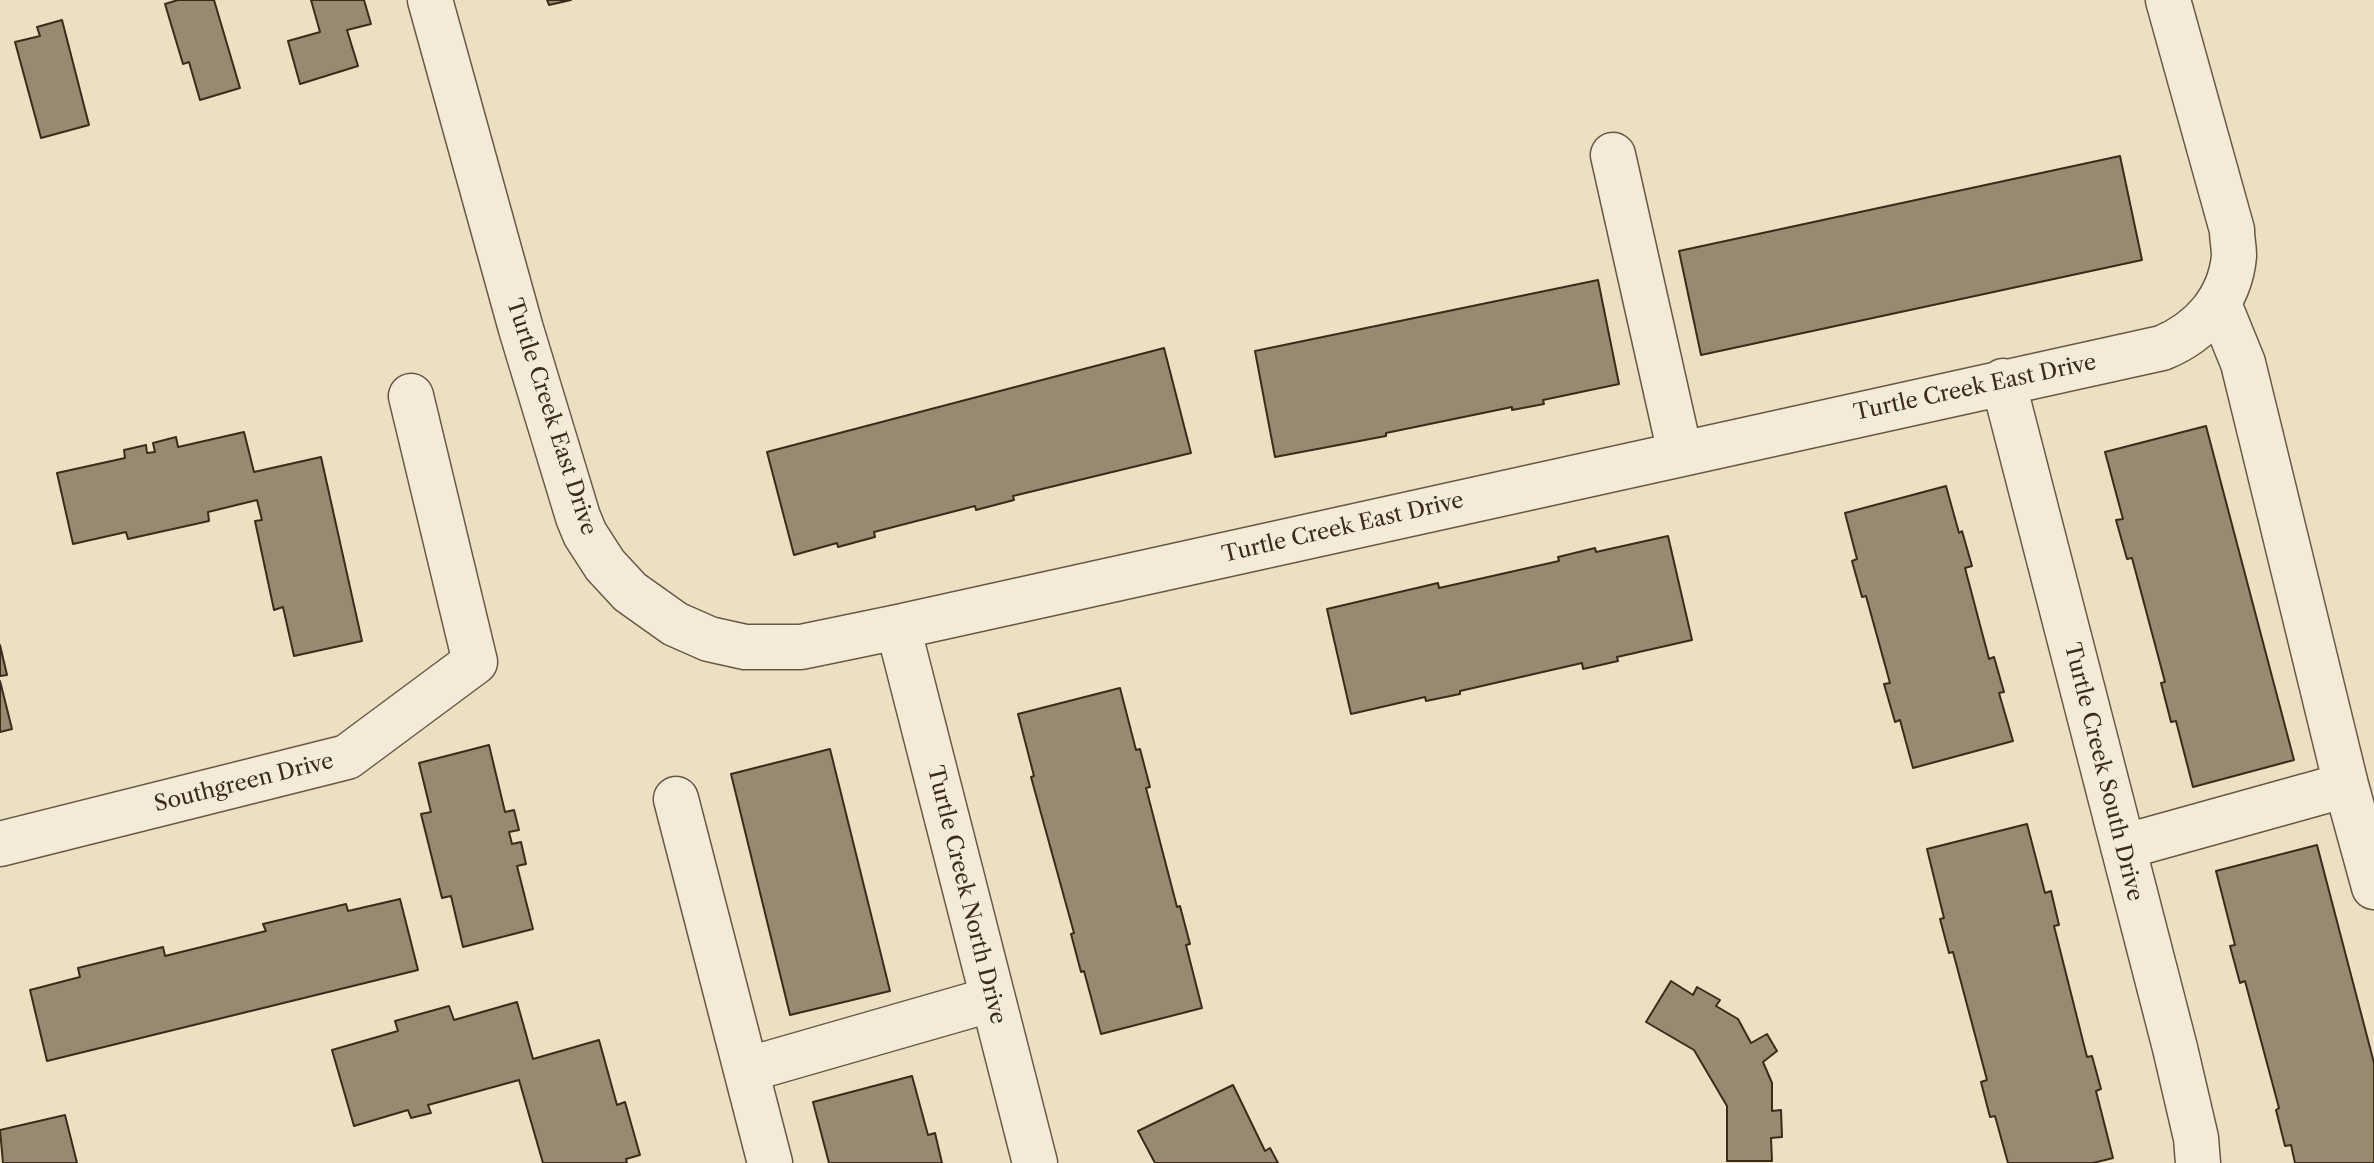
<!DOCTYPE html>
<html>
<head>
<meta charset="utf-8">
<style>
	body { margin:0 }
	canvas { display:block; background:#ece0c3 }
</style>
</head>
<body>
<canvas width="2374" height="1163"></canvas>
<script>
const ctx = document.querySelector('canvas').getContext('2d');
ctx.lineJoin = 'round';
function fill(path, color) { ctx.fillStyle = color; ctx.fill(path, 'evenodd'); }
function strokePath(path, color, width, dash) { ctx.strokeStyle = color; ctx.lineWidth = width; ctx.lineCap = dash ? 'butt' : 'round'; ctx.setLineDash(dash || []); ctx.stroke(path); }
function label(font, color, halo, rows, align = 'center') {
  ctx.font = font + ' "Libre Caslon Text",serif'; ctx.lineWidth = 8; ctx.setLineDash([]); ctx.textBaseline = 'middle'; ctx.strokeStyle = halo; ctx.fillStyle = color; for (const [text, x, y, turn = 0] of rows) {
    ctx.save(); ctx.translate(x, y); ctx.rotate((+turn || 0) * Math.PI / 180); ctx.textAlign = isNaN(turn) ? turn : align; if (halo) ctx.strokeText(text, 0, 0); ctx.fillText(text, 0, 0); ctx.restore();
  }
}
const building = new Path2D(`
	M178 0H214L240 88 200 100 189 62 183 64 165 4Z
	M311 0H364L371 24 347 30 358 66 300 84 288 41 320 32Z
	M547 0H571L549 5Z
	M62 20 89 125 41 138 15 42 40 36 37 27Z
	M2120 156 2142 260 1701 355 1679 251Z
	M1598 280 1619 384 1543 400 1544 404 1512 410V407L1386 433V436L1275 457 1255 351Z
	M1164 348 1191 453 1013 496 1014 500 976 510 975 506 874 532 875 537 838 547 837 543 794 555 767 452Z
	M2206 426 2294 760 2193 787 2176 721 2171 722 2161 683 2165 682 2132 558 2127 559 2116 520 2123 519 2105 452Z
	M244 432 254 472 321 457 362 641 294 656 283 607 274 610 255 521 262 520 257 500 208 512 209 521 128 539 126 532 73 544 57 473 125 458 124 450 146 445 147 453 155 452 153 443 176 437 178 447Z
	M1946 486 1959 533 1962 531 1972 566 1965 568 1989 659 1994 657 2004 692 1999 693 2013 741 1913 768 1900 720 1895 722 1884 684 1890 683 1866 596 1862 597 1852 561 1857 559 1845 513Z
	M1668 536 1692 640 1617 657 1618 661 1583 669 1582 663 1460 691V694L1426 701 1425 697 1351 714 1327 609 1438 583 1439 588 1559 561 1558 557 1595 548 1596 552Z
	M0 645 7 675 0 676Z
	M0 681 12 729 0 732Z
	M1120 688 1136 750 1140 749 1150 787 1146 788 1177 907 1180 906 1190 944 1186 945 1202 1008 1101 1034 1084 971 1081 972 1071 934 1074 933 1031 777 1034 776 1018 714Z
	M489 745 505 812 514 810 519 830 509 832 512 844 521 842 526 864 517 866 533 929 463 947 451 896 442 898 421 814 431 812 419 763Z
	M830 749 890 991 790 1015 731 774Z
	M2027 824 2045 893 2051 891 2059 925 2054 926 2087 1057 2092 1056 2101 1089 2096 1091 2113 1158 2093 1163H2008L1995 1116 1990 1117 1981 1082 1987 1080 1953 952 1949 953 1940 919 1944 918 1927 849Z
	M2317 845 2374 1063V1163H2295L2291 1145 2285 1146 2276 1110 2279 1108 2245 981 2240 983 2230 946 2235 945 2216 871Z
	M400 899 418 970 47 1061 30 990 80 977 78 968 163 947 165 956 266 931 263 924 346 904 348 911Z
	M1671 981 1693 995 1697 987 1720 1000 1716 1006 1738 1019 1751 1043 1767 1034 1777 1051 1763 1062 1772 1083V1111L1781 1110 1782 1137 1771 1138 1772 1161H1727V1106L1694 1050 1646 1022Z
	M517 1002 533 1059 599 1040 617 1105 625 1102 640 1155 626 1159 627 1163H543L519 1080 428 1105 431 1113 411 1118 408 1110 354 1126 332 1050 398 1031 395 1021 449 1006 454 1020Z
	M912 1076 928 1135 935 1133 942 1163H829L813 1102Z
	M1233 1085 1265 1151 1270 1148 1278 1163H1155L1138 1131Z
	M65 1115 77 1163H3L0 1130Z`);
fill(building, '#988971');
strokePath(building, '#3d2b19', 2);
const minor = new Path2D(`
	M430 0 521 329 578 517 585 534 605 565 630 592 675 624 709 639 745 647H801L898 627 2162 348C2201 332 2230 300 2234 256 2234 247 2232 239 2232 230L2168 0
	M1613 155 1680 453
	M2219 304 2243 363 2346 785 2374 887
	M2003 381 2175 1048 2196 1138 2198 1163
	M898 627 1035 1163
	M676 799 770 1163
	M0 844 347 757 475 662 411 396
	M2123 847 2346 785
	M746 1070 993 999`);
strokePath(minor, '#695844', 47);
strokePath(minor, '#f3ebd8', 44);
label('22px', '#3d2b19', '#f3ebd8', [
	["Turtle Creek East Drive",1975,388,-12],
	["Turtle Creek East Drive",551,417,72],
	["Turtle Creek East Drive",1343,528,-13],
	["Turtle Creek South Drive",2103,772,76],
	["Southgreen Drive",244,783,-14],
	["Turtle Creek North Drive",966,895,76]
]);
</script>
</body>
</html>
